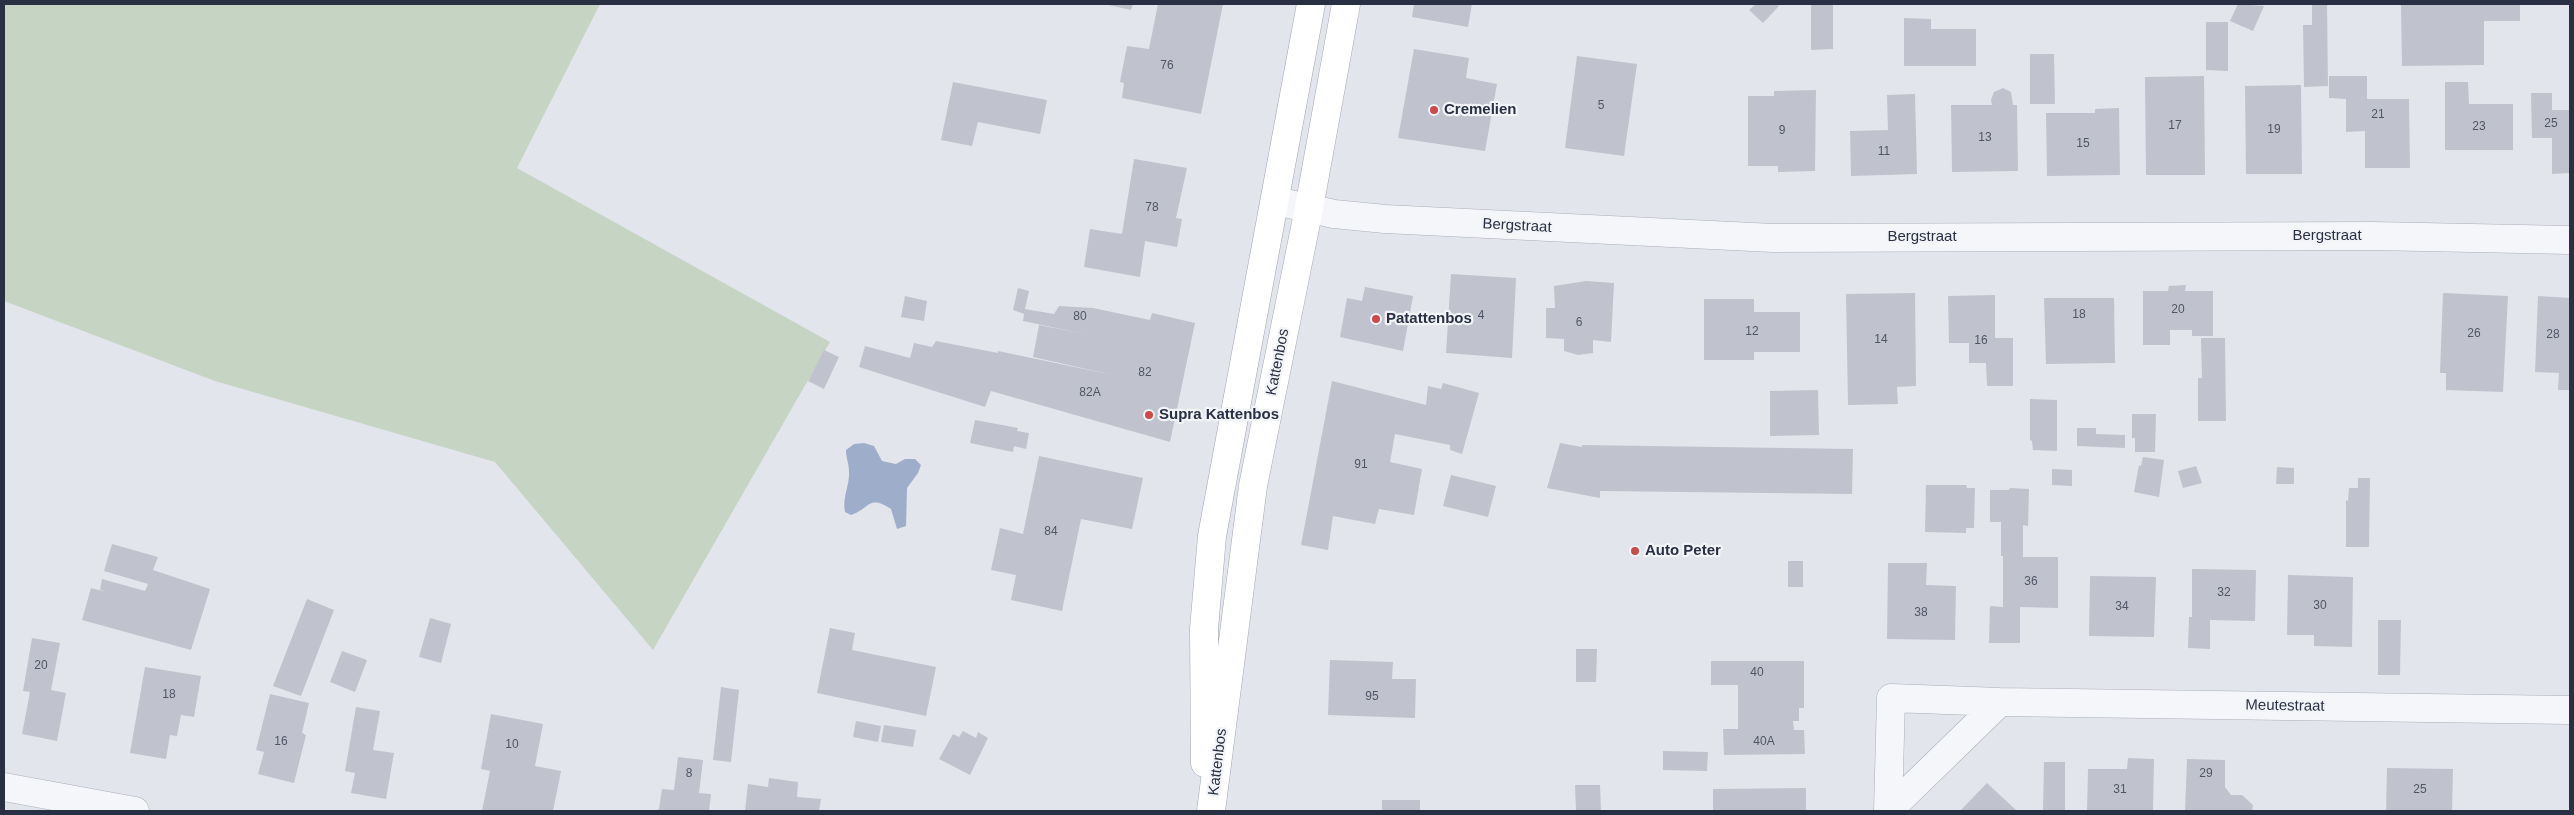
<!DOCTYPE html>
<html>
<head>
<meta charset="utf-8">
<style>
	body { margin:0 }
	#map { position:relative; width:2574px; height:815px; overflow:hidden; background:#e2e5eb; font-family:Helvetica,sans-serif }
	canvas { display:block }
	.frame { position:absolute; inset:0; border:5px solid #2a3043; pointer-events:none }
</style>
</head>
<body>
<div id="map">
<canvas width="2574" height="815"></canvas>
<div class="frame"></div>
</div>
<script>
const ctx = document.querySelector('canvas').getContext('2d');
ctx.lineJoin = 'round';
function fill(path, color) { ctx.fillStyle = color; ctx.fill(path, 'evenodd'); }
function strokePath(path, color, width, dash) { ctx.strokeStyle = color; ctx.lineWidth = width; ctx.lineCap = dash ? 'butt' : 'round'; ctx.setLineDash(dash || []); ctx.stroke(path); }
function label(font, color, halo, rows, align = 'center') {
  ctx.font = font + ' Helvetica,sans-serif'; ctx.lineWidth = 4.5; ctx.setLineDash([]); ctx.textBaseline = 'middle'; ctx.strokeStyle = halo; ctx.fillStyle = color; for (const [text, x, y, turn = 0] of rows) {
    ctx.save(); ctx.translate(x, y); ctx.rotate((+turn || 0) * Math.PI / 180); ctx.textAlign = isNaN(turn) ? turn : align; if (halo) ctx.strokeText(text, 0, 0); ctx.fillText(text, 0, 0); ctx.restore();
  }
}
fill(new Path2D(`
	M4 4H600L517 168 830 342 653 650 495 462 215 381 4 301Z`), '#c6d4c4');
fill(new Path2D(`
	M864 443 874 446 882 461 896 464 905 459H915L921 465 918 473 907 488 906 526 897 529 891 509C868 494 870 509 851 515L845 512C842 497 850 485 849 471 849 464 846 458 846 450L854 444Z`), '#9eaeca');
fill(new Path2D(`
	M1104 4H1133L1131 10Z
	M1158 4H1223L1201 114 1122 98 1124 83 1120 82 1127 46 1149 49Z
	M1414 4H1472L1468 27 1412 17Z
	M1756 4H1776L1779 6 1763 23 1749 10Z
	M1811 4H1833V49L1811 50Z
	M2238 4 2264 6 2253 31 2230 21Z
	M2312 4H2327L2328 86 2304 87 2303 25H2312Z
	M2401 4H2520V21H2484V65L2402 66Z
	M1904 18 1931 19V29H1976V66H1904Z
	M2206 22H2228V71L2206 70Z
	M1414 49 1469 58 1466 78 1497 84 1485 151 1398 138Z
	M2030 54H2054L2055 104H2030Z
	M1577 56 1637 64 1624 156 1565 148Z
	M2204 76 2205 175H2146L2145 77Z
	M2329 76H2367V99H2409L2410 168H2365V131L2346 132V99L2329 98Z
	M953 82 1047 100 1040 134 978 122 972 146 941 140Z
	M2445 82H2468L2469 104H2513V150H2445Z
	M2301 85 2302 174H2246L2245 86Z
	M2003 88 2011 92 2013 105H2017L2018 171 1952 172 1951 105H1992L1991 100 1994 92Z
	M1816 90 1815 171 1778 172V166H1748V96H1774V91Z
	M2531 93H2552V110H2570V173L2552 174V138H2532Z
	M1915 94 1917 174 1851 176 1850 131 1888 130 1887 95Z
	M2119 108 2120 175 2047 176 2046 113H2095V109Z
	M1134 159 1187 168 1176 218 1182 219 1177 247 1145 241 1140 277 1084 267 1090 229 1122 234Z
	M1451 274 1516 278 1512 358 1446 353Z
	M1586 281 1614 283 1611 342 1593 340V353L1578 355 1564 351V339L1546 338V308H1555L1554 286Z
	M2186 285 2185 291H2213V336H2192V330H2170V345H2143V291H2168L2169 286Z
	M1365 287 1413 296 1403 351 1340 337 1347 298 1362 301Z
	M1018 288 1029 291 1025 309 1054 314 1059 306 1093 308 1150 320 1152 313 1195 323 1170 442 991 391 985 407 859 367 865 346 910 358 914 343 932 347 936 341 998 353V351L1113 375 1033 357 1039 325 1085 334 1023 321 1024 314 1013 310Z
	M1915 293 1916 386 1897 387 1898 404 1848 405 1846 294Z
	M2443 293 2508 296 2503 392 2446 390V373H2440Z
	M1995 295V338H2013V386H1987L1986 363H1969V343H1949L1948 296Z
	M905 296 927 301 924 321 901 317Z
	M2538 296 2570 298V390H2558L2559 373 2535 372Z
	M2044 298H2114L2115 363 2046 364Z
	M1704 299H1754V312H1800V352H1754V360H1704Z
	M2201 338H2225L2226 421H2198V378H2202Z
	M824 350 839 357 824 389 808 381Z
	M1332 381 1426 405 1428 386 1441 389 1443 383 1479 393 1462 454 1450 450V445L1395 434 1390 462 1422 469 1414 515 1379 509 1375 524 1333 516 1328 550 1301 545Z
	M1818 390 1819 435 1770 436V391Z
	M2030 399 2057 400V451L2033 450 2032 441 2030 440Z
	M2132 414H2156L2155 452H2135V438H2132Z
	M975 420 1018 428 1017 431 1029 433 1026 449 1014 446 1013 452 970 443Z
	M2077 428H2096V434L2125 435V448L2077 446Z
	M1560 443 1582 447V445L1853 449 1852 494 1600 491V498L1547 488Z
	M1039 456 1143 478 1132 529 1081 519 1062 611 1011 600 1016 575 991 570 1000 528 1023 534Z
	M2143 457 2164 460 2159 497 2134 492 2139 465 2141 466Z
	M2196 466 2202 483 2183 488 2178 471Z
	M2277 467 2294 468V484H2276Z
	M2052 469 2072 470V486L2052 485Z
	M1451 475 1496 486 1488 517 1443 506Z
	M2358 478H2370L2369 547H2346V500L2348 501 2349 488H2358Z
	M1926 485H1966L1967 488H1975L1974 528H1966V533L1925 532Z
	M2010 488 2029 489 2028 526 2023 525V557H2058V608L2020 607V643H1989L1990 606 2003 607V556H2001V522H1990V490H2009Z
	M112 544 158 557 153 570 210 589 191 650 82 620 91 588 106 592 100 590 102 579 145 591 148 584 104 571Z
	M1788 561H1803V587H1788Z
	M1888 563H1927L1926 585 1956 586 1955 640 1887 639Z
	M2192 569 2256 570 2255 621 2210 620V649L2188 648 2189 617H2192Z
	M2288 575 2353 577 2352 647 2314 646V635H2287Z
	M2090 576 2156 577 2154 637 2089 636Z
	M307 599 334 610 301 696 273 686Z
	M430 618 451 624 441 663 419 657Z
	M2378 620H2401L2400 675H2378Z
	M830 628 855 633 852 650 936 667 926 716 817 693Z
	M32 638 60 643 51 690 66 693 57 741 22 734 30 692 23 691Z
	M1576 649H1597L1596 682H1576Z
	M342 651 367 660 355 692 330 682Z
	M1330 660 1393 662 1392 679H1416L1415 718 1328 715Z
	M1711 661H1804V708H1799V721H1793L1794 730H1804L1805 754 1724 755 1723 729H1738V685H1711Z
	M145 667 201 676 194 717 181 715 177 736 170 735 166 759 130 753Z
	M721 687 739 690 731 762 713 760Z
	M270 694 309 703 302 733 306 735 294 783 258 774 264 752 256 750Z
	M356 707 380 711 373 750 394 753 386 799 351 793 355 773 345 771Z
	M491 714 543 724 535 766 561 771 553 811H482L490 771 481 769Z
	M856 721 881 726 878 742 853 737Z
	M884 725 916 730 913 747 881 742Z
	M963 731 976 738 978 732 988 738 970 775 939 759 953 734 959 737Z
	M1663 751 1708 752 1707 771 1663 770Z
	M678 757 703 760 699 793 711 794 709 811H655L659 809 662 789 674 790Z
	M2128 758 2154 759 2153 811H2087L2088 769H2127Z
	M2187 759 2225 760V787L2231 795H2242L2253 805 2252 811H2185Z
	M2044 762H2065V811H2043Z
	M2387 768 2453 769 2452 811H2386Z
	M769 778 798 782 797 797 821 799 819 811H745L748 784 768 787Z
	M1987 783 2017 811H1960Z
	M1575 785H1600L1601 811H1576Z
	M1806 788V811H1713V789Z
	M1382 800H1420V811H1382Z`), '#c0c3cd');
const minor = new Path2D(`
	M1276 201 1334 214 1385 219 1773 238 2373 236 2570 240
	M4 787 135 811
	M1888 811 1891 698 2000 702 2570 710
	M1888 811 2000 702`);
const major = new Path2D(`
	M1205 763 1204 629 1212 536 1311 4
	M1211 811 1253 486 1309 208 1346 4`);
strokePath(minor, '#abafb9', 29);
strokePath(major, '#a2a7b6', 29);
strokePath(minor, '#f5f6f9', 28);
strokePath(major, '#fff', 28);
for (const [x, y, r, color] of [
	[1434,110,5,"#cd4a4c"],
	[1376,319,5,"#cd4a4c"],
	[1149,415,5,"#cd4a4c"],
	[1635,551,5,"#cd4a4c"]
]) { const dot = new Path2D(); dot.arc(x, y, r, 0, 2 * Math.PI); ctx.fillStyle = color; ctx.fill(dot); strokePath(dot, '#f2f4f8', 2); }
label('12px', '#505566', null, [
	["76",1167,66],
	["5",1601,106],
	["21",2378,115],
	["25",2551,124],
	["17",2175,126],
	["23",2479,127],
	["19",2274,130],
	["9",1782,131],
	["13",1985,138],
	["15",2083,144],
	["11",1884,152],
	["78",1152,208],
	["20",2178,310],
	["18",2079,315],
	["4",1481,316],
	["80",1080,317],
	["6",1579,323],
	["12",1752,332],
	["26",2474,334],
	["28",2553,335],
	["14",1881,340],
	["16",1981,341],
	["82",1145,373],
	["82A",1090,393],
	["91",1361,465],
	["84",1051,532],
	["36",2031,582],
	["32",2224,593],
	["30",2320,606],
	["34",2122,607],
	["38",1921,613],
	["20",41,666],
	["40",1757,673],
	["18",169,695],
	["95",1372,697],
	["16",281,742],
	["40A",1764,742],
	["10",512,745],
	["8",689,774],
	["29",2206,774],
	["31",2120,790],
	["25",2420,790]
]);
label('bold 15px', '#2a3043', '#f2f4f8', [
	["Cremelien",1444,110],
	["Patattenbos",1386,319],
	["Supra Kattenbos",1159,415],
	["Auto Peter",1645,551]
], 'left');
label('15px', '#2a3043', '#f2f4f8', [
	["Bergstraat",1517,226,3],
	["Bergstraat",2327,236],
	["Bergstraat",1922,237],
	["Kattenbos",1278,362,-79],
	["Meutestraat",2285,706,1],
	["Kattenbos",1218,762,-83]
]);
</script>
</body>
</html>
